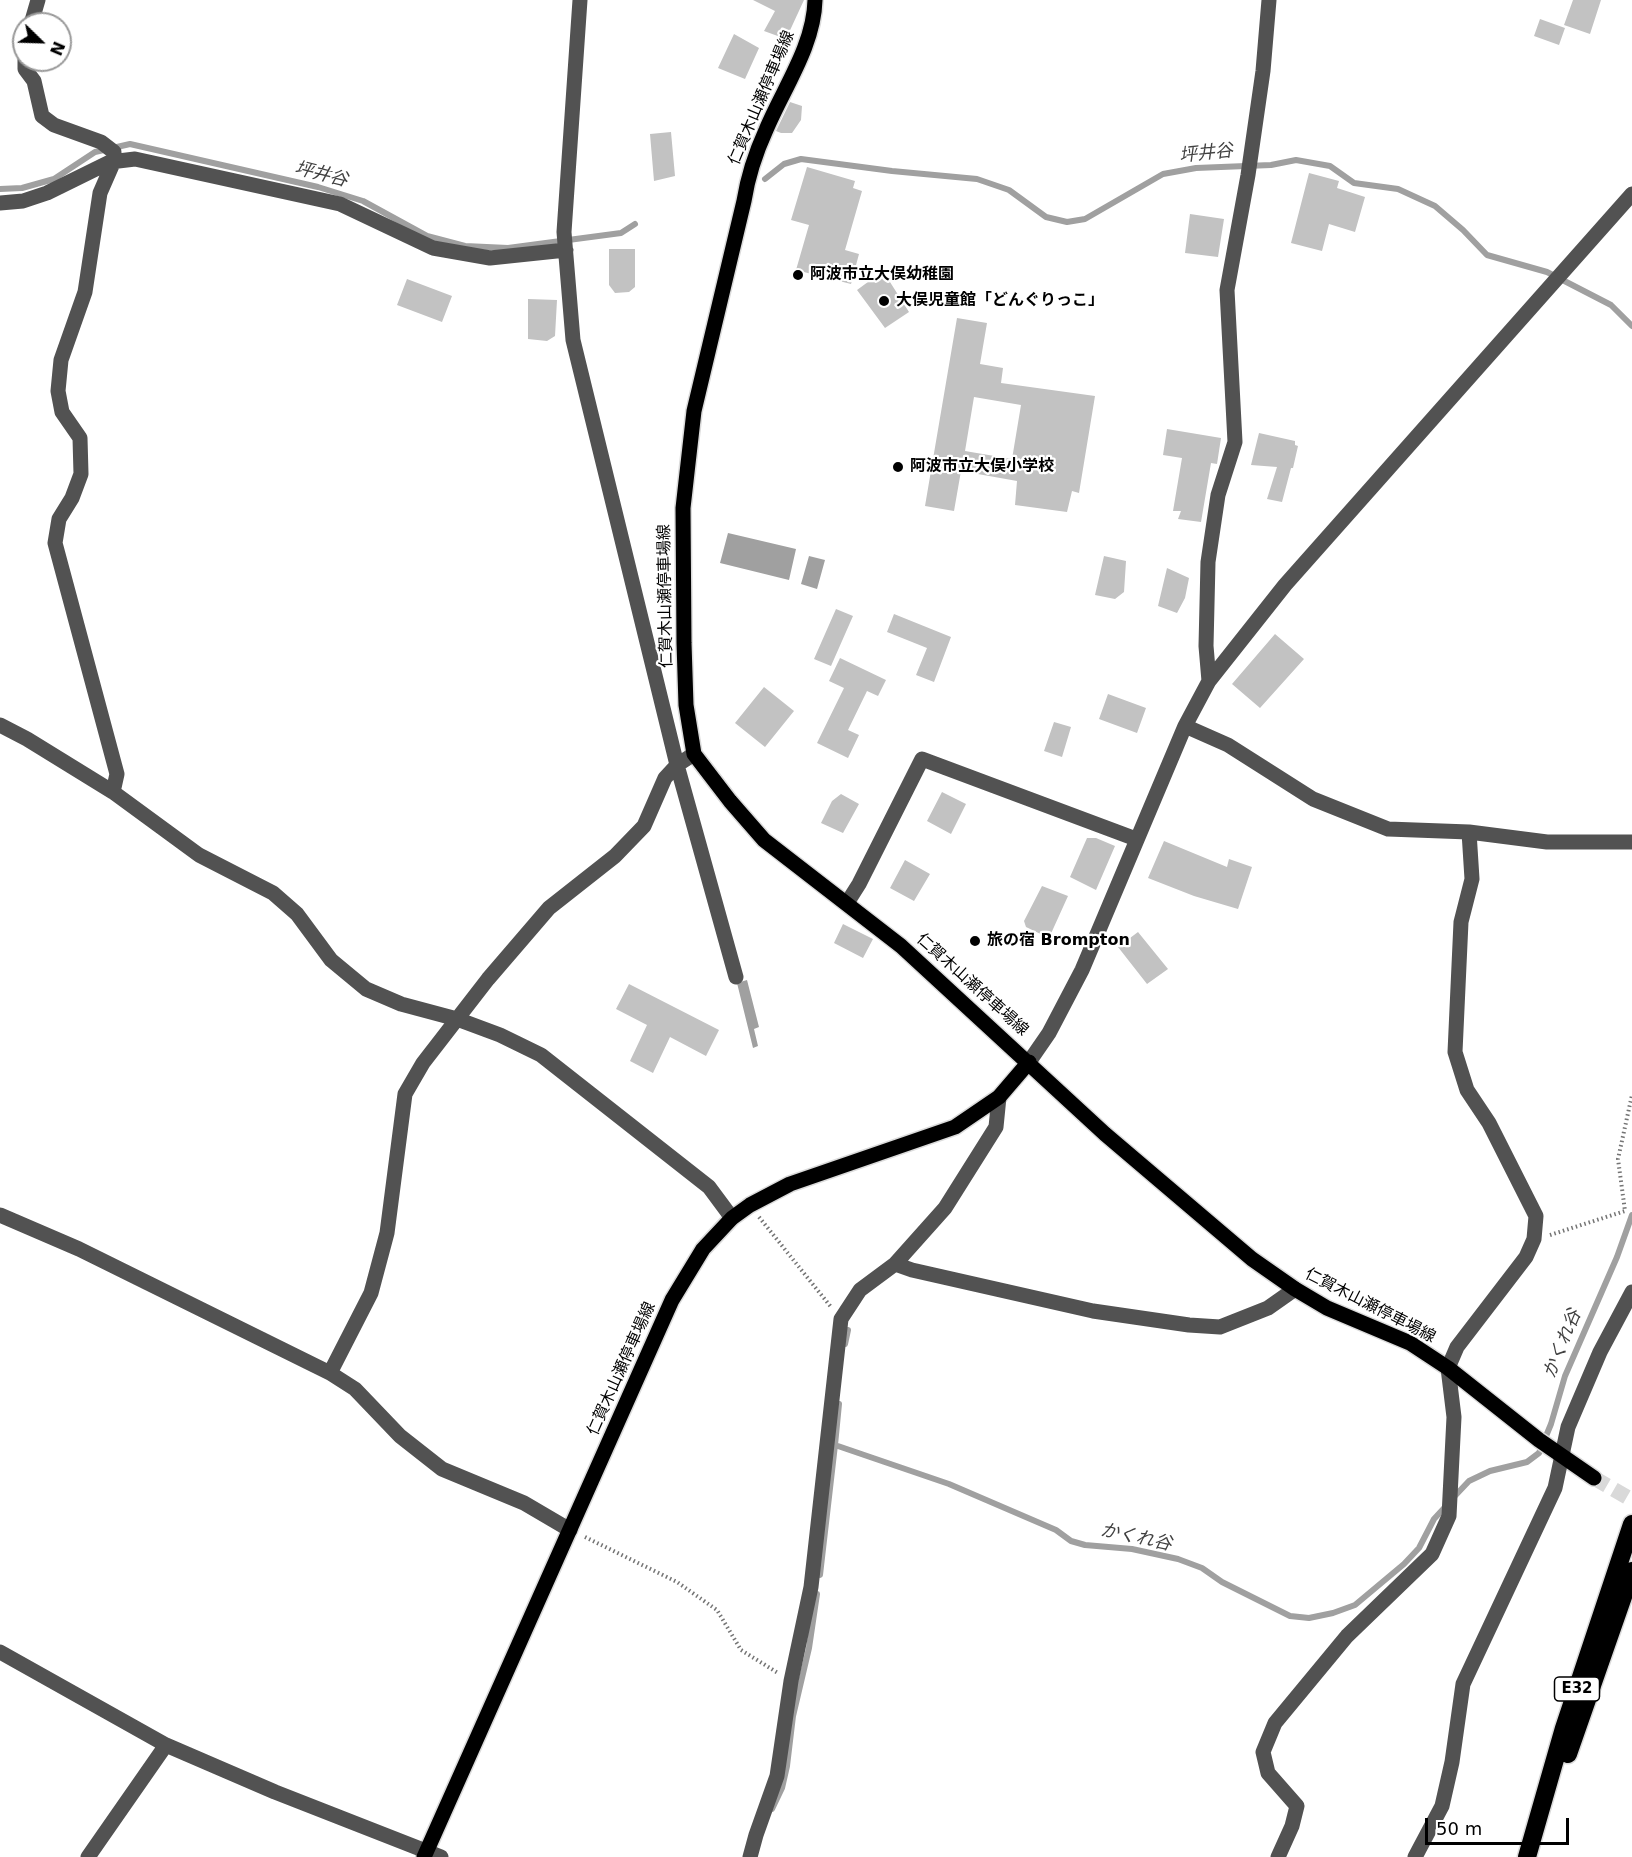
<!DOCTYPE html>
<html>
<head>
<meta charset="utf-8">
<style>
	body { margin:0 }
	#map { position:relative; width:1632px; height:1857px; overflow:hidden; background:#fff; font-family:"DejaVu Sans",sans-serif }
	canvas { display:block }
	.north { position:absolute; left:12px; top:12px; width:60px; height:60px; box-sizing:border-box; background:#fff; border:2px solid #999; border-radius:50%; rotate:113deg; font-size:16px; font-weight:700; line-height:24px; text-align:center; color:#000 }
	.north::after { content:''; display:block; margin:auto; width:21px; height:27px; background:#000; clip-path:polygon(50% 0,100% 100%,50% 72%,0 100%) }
	.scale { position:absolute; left:1425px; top:1818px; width:144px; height:27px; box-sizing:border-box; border:3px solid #000; border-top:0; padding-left:8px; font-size:18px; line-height:21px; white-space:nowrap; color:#000; -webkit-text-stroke:4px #fff; paint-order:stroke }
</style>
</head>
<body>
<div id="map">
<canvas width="1632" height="1857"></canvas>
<div class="north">N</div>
<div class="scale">50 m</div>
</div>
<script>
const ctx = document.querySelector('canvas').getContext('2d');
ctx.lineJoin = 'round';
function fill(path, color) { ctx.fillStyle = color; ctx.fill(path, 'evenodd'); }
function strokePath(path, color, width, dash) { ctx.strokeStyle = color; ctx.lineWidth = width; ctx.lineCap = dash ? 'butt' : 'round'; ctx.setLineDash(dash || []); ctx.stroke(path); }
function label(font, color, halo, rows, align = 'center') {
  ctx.font = font + ' "DejaVu Sans","Noto Sans JP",sans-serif'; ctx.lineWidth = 4.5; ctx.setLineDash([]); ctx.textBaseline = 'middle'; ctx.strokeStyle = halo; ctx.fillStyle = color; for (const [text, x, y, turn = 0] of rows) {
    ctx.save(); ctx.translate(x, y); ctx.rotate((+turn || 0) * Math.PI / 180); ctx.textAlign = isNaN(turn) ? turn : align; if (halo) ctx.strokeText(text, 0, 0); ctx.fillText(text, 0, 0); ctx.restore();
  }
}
fill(new Path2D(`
	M728 533 796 549 789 580 720 563Z
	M809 556 825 560 817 589 801 584Z
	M747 980 759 1027 754 1029 758 1046 753 1048 737 983Z`), '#a0a0a0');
strokePath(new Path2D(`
	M765 179 784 164 801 159 892 171 977 179 1009 190 1046 217 1067 222 1085 219 1163 174 1196 168 1271 165 1296 160 1330 166 1354 183 1398 189 1435 206 1463 230 1487 255 1547 272 1611 305 1632 326
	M0 189 22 188 54 179 95 152 130 144 318 187 363 201 427 236 465 246 508 248 621 233 635 224
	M845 1344 848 1330
	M835 1445 839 1404
	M1452 1499 1469 1481 1490 1471 1527 1462 1539 1453 1551 1424 1565 1376 1617 1257 1632 1215
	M820 1575 835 1445 949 1484 1056 1530 1071 1541 1085 1545 1132 1549 1178 1559 1202 1568 1222 1582 1290 1616 1309 1618 1333 1613 1355 1605 1404 1564 1419 1548 1434 1519 1446 1506
	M772 1809 782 1788 787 1766 793 1716 809 1648 817 1594`), '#a0a0a0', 6);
fill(new Path2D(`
	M753 0H804L786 39 764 31 775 11Z
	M1573 0H1601L1590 34 1564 25Z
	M1540 19 1565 28 1559 45 1534 36Z
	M734 34 759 48 745 79 718 68Z
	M790 102 802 106 801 120 792 133H781L776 131Z
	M671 132 675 176 654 181 650 134Z
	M807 167 855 181 853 188 862 191 845 250 859 254 851 284 796 270 809 225 791 220Z
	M1309 173 1339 181 1337 188 1365 197 1355 232 1329 224 1322 251 1291 243Z
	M1190 214 1224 219 1218 257 1185 253Z
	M609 249H635V287L629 292 615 293 609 285Z
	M883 271 909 312 885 328 857 290Z
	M407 279 452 296 442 322 397 305Z
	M528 299 557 300 555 336 547 341 528 339Z
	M957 318 987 323 980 364 1003 368 1001 383 1095 396 1079 493 1072 491 1067 512 1015 505 1017 481 961 471 954 511 925 506ZM974 397 1021 405 1012 459 965 451Z
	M1167 429 1221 438 1217 464 1211 463 1201 522 1178 519 1181 511H1173L1182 458 1163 455Z
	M1259 433 1295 441V445L1298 446 1293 468H1291L1282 502 1267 499 1277 467 1251 465Z
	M1104 556 1126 561 1124 592 1115 599 1095 595Z
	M1167 568 1189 578 1185 598 1177 613 1158 606Z
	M836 609 853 616 831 666 814 659Z
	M894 614 951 637 934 682 916 675 927 648 887 632Z
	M1275 634 1304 659 1260 708 1232 684Z
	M840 658 886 680 878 696 867 691 848 730 859 735 848 758 817 743 844 688 829 681Z
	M764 687 794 711 765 747 735 723Z
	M1108 694 1146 708 1137 733 1099 719Z
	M1054 722 1071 727 1062 757 1044 751Z
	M942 792 966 804 951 834 927 821Z
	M841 794 859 804 843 833 821 823 832 801Z
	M1087 838H1096L1115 846 1096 890 1070 877Z
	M1164 841 1227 867 1229 859 1252 867 1238 909 1194 896 1148 878Z
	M905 860 930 874 914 901 890 888Z
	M1042 886 1068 896 1049 938 1026 927 1024 921Z
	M843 924 873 939 863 958 834 943Z
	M1138 932 1168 969 1147 984 1118 947Z
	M629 984 719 1030 706 1056 670 1037 653 1073 630 1061 647 1025 616 1009Z`), '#c2c2c2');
strokePath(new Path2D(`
	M1594 1478 1632 1500`), '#d9d9d9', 15, [15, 8]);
const major = new Path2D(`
	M815 0C814 46 783 89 766 130 755 154 748 176 744 201L694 411 683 508 684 643 686 705 694 754 730 801 764 840 901 946 1105 1134 1252 1259 1295 1289 1327 1308 1410 1343 1448 1368 1539 1440 1594 1478
	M424 1857 672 1300 703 1249 732 1218 750 1205 790 1184 955 1127 999 1097 1029 1062`);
const highway = new Path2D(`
	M1568 1754 1632 1571
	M1527 1857 1564 1728 1632 1524`);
strokePath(major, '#dbdbdb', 18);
strokePath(highway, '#dbdbdb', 21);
strokePath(new Path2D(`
	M759 1217 831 1307
	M1550 1235 1625 1211 1618 1159 1632 1095
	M585 1537 677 1582 717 1610 741 1650 778 1673`), '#747474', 4, [1.5, 3]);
strokePath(new Path2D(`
	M580 0 564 232 573 340 677 765 736 977
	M31 24 38 0
	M25 60V69L34 81 42 116 54 125 101 142 114 152V161L100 193 85 292 61 360 58 391 62 412 80 438 81 474 72 498 59 519 55 543 117 774 113 792
	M0 203 23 201 47 193 110 162 135 159 340 204 433 248 490 258 566 250
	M1209 681 1206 646 1208 562 1218 495 1235 442 1227 290 1248 175 1263 71 1269 0
	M0 725 27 739 113 792 199 855 273 893 297 914 331 960 366 989 401 1004 457 1019 500 1035 541 1055 709 1187 732 1218
	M1185 726 1228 745 1313 799 1388 829 1469 832 1547 842H1632
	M847 903 859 884 922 759 1136 839
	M1029 1062 1049 1033 1082 970 1185 726 1209 681 1285 585 1632 194
	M0 1215 79 1249 330 1373 355 1389 400 1436 442 1469 524 1503 570 1530
	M895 1264 912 1270 1093 1311 1189 1325 1220 1327 1268 1308 1295 1289
	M330 1373 371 1293 387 1233 405 1094 423 1063 488 979 549 908 615 856 644 826 665 778 677 765 694 754
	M0 1652 166 1745 275 1792 441 1857
	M88 1857 166 1745
	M750 1857 756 1835 777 1776 791 1681 811 1587 841 1319 860 1290 895 1264 945 1208 996 1127 999 1097
	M1278 1857 1292 1826 1297 1806 1268 1773 1263 1752 1275 1723 1347 1636 1432 1554 1449 1516 1454 1417 1448 1368 1457 1347 1526 1257 1534 1239 1536 1216 1489 1123 1467 1090 1455 1052 1461 922 1472 879 1469 832
	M1415 1857 1442 1806 1452 1762 1463 1684 1555 1488 1568 1427 1600 1352 1632 1292`), '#525252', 15);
strokePath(major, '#000', 15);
strokePath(highway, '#000', 18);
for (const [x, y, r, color] of [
	[798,275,6,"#000"],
	[884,301,6,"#000"],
	[898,467,6,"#000"],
	[975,941,6,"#000"]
]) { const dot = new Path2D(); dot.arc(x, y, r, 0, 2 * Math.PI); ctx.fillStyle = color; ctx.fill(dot); strokePath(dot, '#fff', 2); }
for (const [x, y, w] of [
	[1577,1689,45]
]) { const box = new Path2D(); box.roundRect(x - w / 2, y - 12, w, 24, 4.5); ctx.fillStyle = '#fff'; ctx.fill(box); strokePath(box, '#000', 1.5); }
label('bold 15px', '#000', null, [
	["E32",1577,1689]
]);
label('16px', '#000', '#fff', [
	["仁賀木山瀬停車場線",762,98,-67],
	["仁賀木山瀬停車場線",666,596,-91],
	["仁賀木山瀬停車場線",972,985,42],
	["仁賀木山瀬停車場線",1370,1306,27],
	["仁賀木山瀬停車場線",622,1369,-66]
]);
label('bold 16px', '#000', '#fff', [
	["阿波市立大俣幼稚園",810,275],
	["大俣児童館「どんぐりっこ」",896,301],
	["阿波市立大俣小学校",910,467],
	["旅の宿 Brompton",987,941]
], 'left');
label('italic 18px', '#414141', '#fff', [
	["坪井谷",1206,154,-6],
	["坪井谷",321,175,14],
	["かくれ谷",1563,1344,-68],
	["かくれ谷",1136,1538,12]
]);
</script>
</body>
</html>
